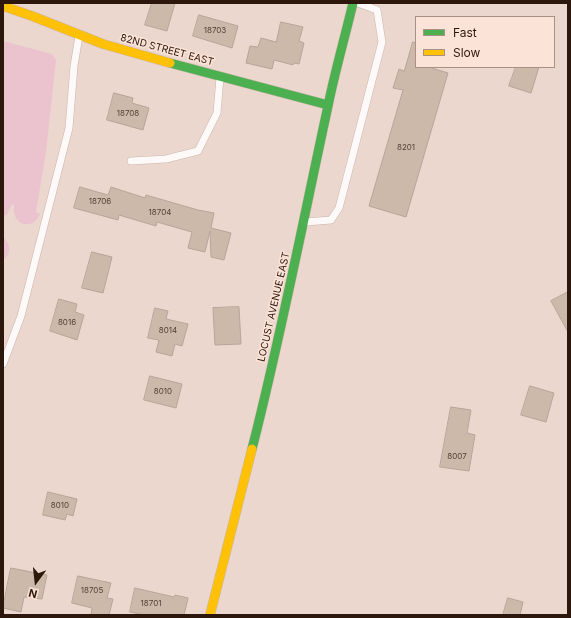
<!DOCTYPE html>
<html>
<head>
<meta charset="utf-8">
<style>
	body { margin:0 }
	#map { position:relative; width:571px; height:618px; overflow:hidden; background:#ebd7ce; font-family:Inter,sans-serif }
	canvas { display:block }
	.frame { position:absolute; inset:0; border:4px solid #2d170c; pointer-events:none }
	.legend { position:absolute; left:415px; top:16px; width:140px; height:52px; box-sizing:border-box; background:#fce3d7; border:1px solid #a99186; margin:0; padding:5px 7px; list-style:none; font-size:12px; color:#2d170c }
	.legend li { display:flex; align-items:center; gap:8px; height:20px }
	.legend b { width:20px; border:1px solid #a99186 }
	.north { position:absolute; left:16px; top:562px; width:40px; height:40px; -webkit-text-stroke:3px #fce3d7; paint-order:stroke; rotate:195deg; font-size:11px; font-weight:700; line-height:16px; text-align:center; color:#2d170c }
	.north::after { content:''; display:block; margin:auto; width:14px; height:18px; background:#2d170c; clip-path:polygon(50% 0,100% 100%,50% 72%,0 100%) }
</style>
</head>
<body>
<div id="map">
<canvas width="571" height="618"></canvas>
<div class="frame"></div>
<ul class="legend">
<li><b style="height:5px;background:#4caf50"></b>Fast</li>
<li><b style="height:5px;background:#ffc107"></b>Slow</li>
</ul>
<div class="north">N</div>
</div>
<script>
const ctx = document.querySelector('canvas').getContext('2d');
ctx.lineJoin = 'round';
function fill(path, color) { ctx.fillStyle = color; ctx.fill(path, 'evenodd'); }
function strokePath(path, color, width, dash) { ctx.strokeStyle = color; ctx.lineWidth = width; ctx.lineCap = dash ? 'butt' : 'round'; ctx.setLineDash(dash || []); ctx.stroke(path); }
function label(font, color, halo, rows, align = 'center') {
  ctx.font = font + ' Inter,sans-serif'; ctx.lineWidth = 3; ctx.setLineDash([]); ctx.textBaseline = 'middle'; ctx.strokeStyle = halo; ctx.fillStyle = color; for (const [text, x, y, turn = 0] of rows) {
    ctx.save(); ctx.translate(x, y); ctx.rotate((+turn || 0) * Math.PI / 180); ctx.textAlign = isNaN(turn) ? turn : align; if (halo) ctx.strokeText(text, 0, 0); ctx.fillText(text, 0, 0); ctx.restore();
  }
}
fill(new Path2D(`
	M3 41 52 54 56 60 46 152 36 212 40 214C32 232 11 225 14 205L12 204 7 215 3 216Z
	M3 237C11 244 12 253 3 260Z`), '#ebc3cf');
const building = new Path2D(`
	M152 3H175L167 31 145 25Z
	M199 15 238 26 232 48 193 36Z
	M281 22 303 27 299 41 304 43 299 64 294 63 293 65 274 60 272 69 246 63 250 46 258 47 261 38 276 42Z
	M413 42 416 43V67H429L448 73 406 217 369 206 403 90 393 88 399 69 404 71Z
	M516 67H539L531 93 509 86Z
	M114 93 133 98 132 103 149 108 143 130 107 120Z
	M80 187 108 195 111 187 145 198 146 195 198 210 214 213 211 228 231 233 224 260 211 257 210 231 205 252 188 248 192 232 157 222 156 226 119 215 118 220 74 208Z
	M92 252 112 257 103 293 82 288Z
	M568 292V332L551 301Z
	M59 299 77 304 75 312 84 315 77 340 50 331Z
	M239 307 241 344 215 345 213 308Z
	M155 308 168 311 166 319 188 324 182 346 175 344 172 356 156 352 159 340 148 338Z
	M150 376 182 384 176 408 144 400Z
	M530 386 554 393 546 422 521 415Z
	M451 407 471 410 467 433 475 435 469 471 440 467Z
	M48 492 77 499 73 516 67 514 65 520 43 515Z
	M11 568 47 575 42 599 24 597 21 612 3 608Z
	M78 576 111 583 107 598 113 599 109 615H91L92 608 72 603Z
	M135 588 174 597 175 595 188 598 184 615H144L130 612Z
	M508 598 523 602 520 615H503Z`);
fill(building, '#ccb9aa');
strokePath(building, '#b6a598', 1);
const lane = new Path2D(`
	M131 161 166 159 198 151 217 113 220 78
	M306 222 331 220 339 208 382 42 377 10 358 3
	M3 364 21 316 69 128 74 66 79 36`);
const fast = new Path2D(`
	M170 63 328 105
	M252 449C281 336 303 221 328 106 335 71 345 37 353 3`);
const slow = new Path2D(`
	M3 6 32 16 103 44 170 63
	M210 615 252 449`);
strokePath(lane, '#c9b5ab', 8);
strokePath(fast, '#c9b5ab', 10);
strokePath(slow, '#c9b5ab', 10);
strokePath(lane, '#fcf9f8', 7);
strokePath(fast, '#4caf50', 9);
strokePath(slow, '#ffc107', 9);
label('8px', '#554034', null, [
	["18703",215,31],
	["18708",128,114],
	["8201",406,148],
	["18706",100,202],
	["18704",160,213],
	["8016",67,323],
	["8014",168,331],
	["8010",163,392],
	["8007",457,457],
	["8010",60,506],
	["18705",92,591],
	["18701",151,604]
]);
label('10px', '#2d170c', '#fce3d7', [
	["82ND STREET EAST",167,50,15],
	["LOCUST AVENUE EAST",274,307,-77]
]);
</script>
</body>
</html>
